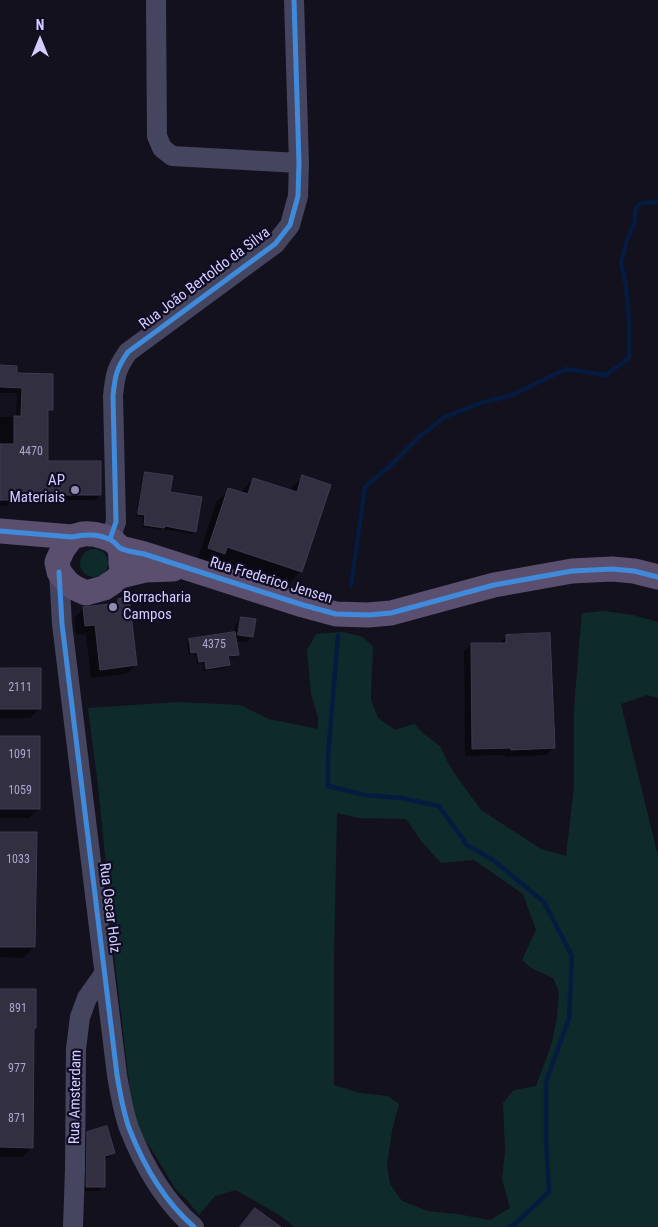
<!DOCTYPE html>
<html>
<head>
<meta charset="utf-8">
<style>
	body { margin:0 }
	#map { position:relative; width:658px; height:1227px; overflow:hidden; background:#14111e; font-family:"Roboto Condensed",sans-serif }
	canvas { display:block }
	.north { position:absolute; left:15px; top:15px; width:50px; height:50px; -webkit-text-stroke:4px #100c23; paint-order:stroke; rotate:0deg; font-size:14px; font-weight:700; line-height:20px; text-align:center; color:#d3ceff }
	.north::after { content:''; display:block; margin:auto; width:18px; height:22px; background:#d3ceff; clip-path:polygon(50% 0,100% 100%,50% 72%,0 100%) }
</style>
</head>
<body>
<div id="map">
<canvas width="658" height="1227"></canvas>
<div class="north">N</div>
</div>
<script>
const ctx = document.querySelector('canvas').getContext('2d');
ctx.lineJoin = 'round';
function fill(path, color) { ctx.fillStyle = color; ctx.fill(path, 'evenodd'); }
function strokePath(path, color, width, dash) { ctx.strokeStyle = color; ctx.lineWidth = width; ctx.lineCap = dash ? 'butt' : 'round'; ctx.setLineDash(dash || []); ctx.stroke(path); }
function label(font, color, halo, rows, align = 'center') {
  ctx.font = font + ' "Roboto Condensed",sans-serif'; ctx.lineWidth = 4.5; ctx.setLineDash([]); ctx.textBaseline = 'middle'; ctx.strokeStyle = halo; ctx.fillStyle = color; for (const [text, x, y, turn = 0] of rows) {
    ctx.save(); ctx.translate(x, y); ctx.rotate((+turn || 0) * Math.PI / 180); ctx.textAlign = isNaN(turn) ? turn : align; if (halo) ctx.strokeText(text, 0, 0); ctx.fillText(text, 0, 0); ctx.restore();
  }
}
fill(new Path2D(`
	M80 563a14 14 0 1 1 28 0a14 14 0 1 1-28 0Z
	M603 611 633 615 658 622V698L647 695 621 704 658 856V1227H294L281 1216 236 1190 215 1196 199 1215 186 1199 176 1190 150 1147 141 1136 132 1116 129 1082 114 954 109 895 98 786 88 708 177 702 240 705 269 719 318 729V717L311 694 307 650 316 634 343 632 363 637 373 647 371 699 378 718 395 730 414 724 424 734 440 746 447 761 457 777 481 810 541 849 566 856 574 787V709L579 645 582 613ZM337 813 358 818 406 819 422 842 441 863 474 860 523 894 536 930 522 960 531 968 553 978 559 992 557 1017 552 1043 536 1086 514 1090 503 1103 505 1151 502 1179 510 1208 490 1220 457 1214 428 1211 402 1201 390 1184 387 1165 392 1131 399 1104 388 1096 360 1093 334 1085V960Z`), '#0f2a2b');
fill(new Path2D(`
	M0 367 16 374 51 410 47 414V463L100 495 94 500H12L7 506H0V417H16L17 393H0Z
	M146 473 169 493 195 532 192 534 162 529 160 530 142 527 143 517 136 516 143 476Z
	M302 477 301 571 289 584 217 560 211 566 197 561 216 502 229 490 240 493 253 479 289 491Z
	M118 601 136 665 126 674 91 678 86 634 76 635 74 618 84 608 114 605Z
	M241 618 252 636 246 642 235 641 237 654 234 657 227 658 228 665 225 668 204 671 203 663 197 664 195 654 189 655 187 643 190 640 234 634 235 625Z
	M506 636 554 747 547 755 505 757V755L465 756 464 651 471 644H499Z
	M0 667H4V669L40 708 30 718H0Z
	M0 737 39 808 29 818H0Z
	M0 833 34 947 23 958 0 957Z
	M0 990 35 1028 33 1029 32 1147 22 1157H0Z
	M88 1133 114 1152 109 1157 104 1159V1186L99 1191H82L83 1138Z`), '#0007');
strokePath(new Path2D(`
	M351 585 365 487 390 466 419 437 445 417 480 403 512 395 566 369 606 375 629 358V321L626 286 621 263 627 240 635 222V210L641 203 658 202
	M338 636 328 756V786L365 795 401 798 439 806 467 845 493 860 544 902 572 956 569 1018 546 1082V1140L549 1192 515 1224 509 1227`), '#061b40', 4.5);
const building = new Path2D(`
	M0 365 17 366V373L53 374V410H48V461H101V495H14V500H0V444H14V416H21L22 388 0 387Z
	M145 472 173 476 170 492 202 497 196 532 165 526 164 528 144 525 145 515 138 514Z
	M302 475 331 485 302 572 227 547 225 554 208 548 228 488 248 494 253 478 297 492Z
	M129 598 137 665 100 670 95 625 85 626 83 607 118 603V599Z
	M241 617 256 619 253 637 238 635Z
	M235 632 239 655 228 656 230 665 206 669 205 661 199 662 197 652 191 653 189 639Z
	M550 633 555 748 511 750V748L472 749 471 643H506V635Z
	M0 668H41V709H0Z
	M0 736H40V809H0Z
	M0 832H37L35 947H0Z
	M0 989H36V1028H34L33 1148 0 1147Z
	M107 1126 115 1153 105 1156V1187H86L87 1132Z
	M255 1208 281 1227H240Z`);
fill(building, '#322f40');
strokePath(building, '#3f3a53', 1);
strokePath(new Path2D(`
	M156 0 157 136 162 148 172 156 299 163
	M110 539 116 522 113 396C115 376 116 369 128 352L275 244 290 225 298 196 299 163 294 0
	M59 572 62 624 117 1075C120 1093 123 1111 129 1128 143 1164 164 1201 194 1227
	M73 1227 75 1169 76 1049 80 1017 87 998 104 974`), '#46455f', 20);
strokePath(new Path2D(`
	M0 531 72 537C75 536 79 535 83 534 94 533 114 537 119 548 121 552 121 559 121 564
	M72 537 63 549 57 562 59 572 68 583 75 588 86 593 104 588 113 582 120 576 145 570 173 569
	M120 548 144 554 303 605 336 614 368 615 391 613 494 585 572 571 612 569 634 571 658 577`), '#5b4f70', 25);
strokePath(new Path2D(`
	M0 531 72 537C85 534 98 533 111 540 115 542 117 546 120 548 125 551 138 553 144 554L303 605 336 614 368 615 391 613 494 585 572 571 612 569 634 571 658 577
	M110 539 116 522 113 396C115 376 116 369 128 352L275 244 290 225 298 196 299 163 294 0
	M59 572 62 624 117 1075C120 1093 123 1111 129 1128 143 1164 164 1201 194 1227`), '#408adc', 5);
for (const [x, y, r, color] of [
	[75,490,5,"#908cb0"],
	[113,607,5,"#908cb0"]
]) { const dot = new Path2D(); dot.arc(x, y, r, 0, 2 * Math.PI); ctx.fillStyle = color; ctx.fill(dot); strokePath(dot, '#100c23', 2); }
label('12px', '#aba6cf', null, [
	["4470",31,452],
	["4375",214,645],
	["2111",20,688],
	["1091",20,755],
	["1059",20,791],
	["1033",18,860],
	["891",18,1009],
	["977",17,1069],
	["871",17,1119]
]);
label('15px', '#d3ceff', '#100c23', [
	["Rua João Bertoldo da Silva",205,279,-37],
	["Rua Frederico Jensen",271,581,17],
	["Rua Oscar Holz",109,908,83],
	["Rua Amsterdam",76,1097,-89]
]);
label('15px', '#d3ceff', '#100c23', [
	["AP",65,481],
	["Materiais",65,498],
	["Borracharia",123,598,"left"],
	["Campos",123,615,"left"]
], 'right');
</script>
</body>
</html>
